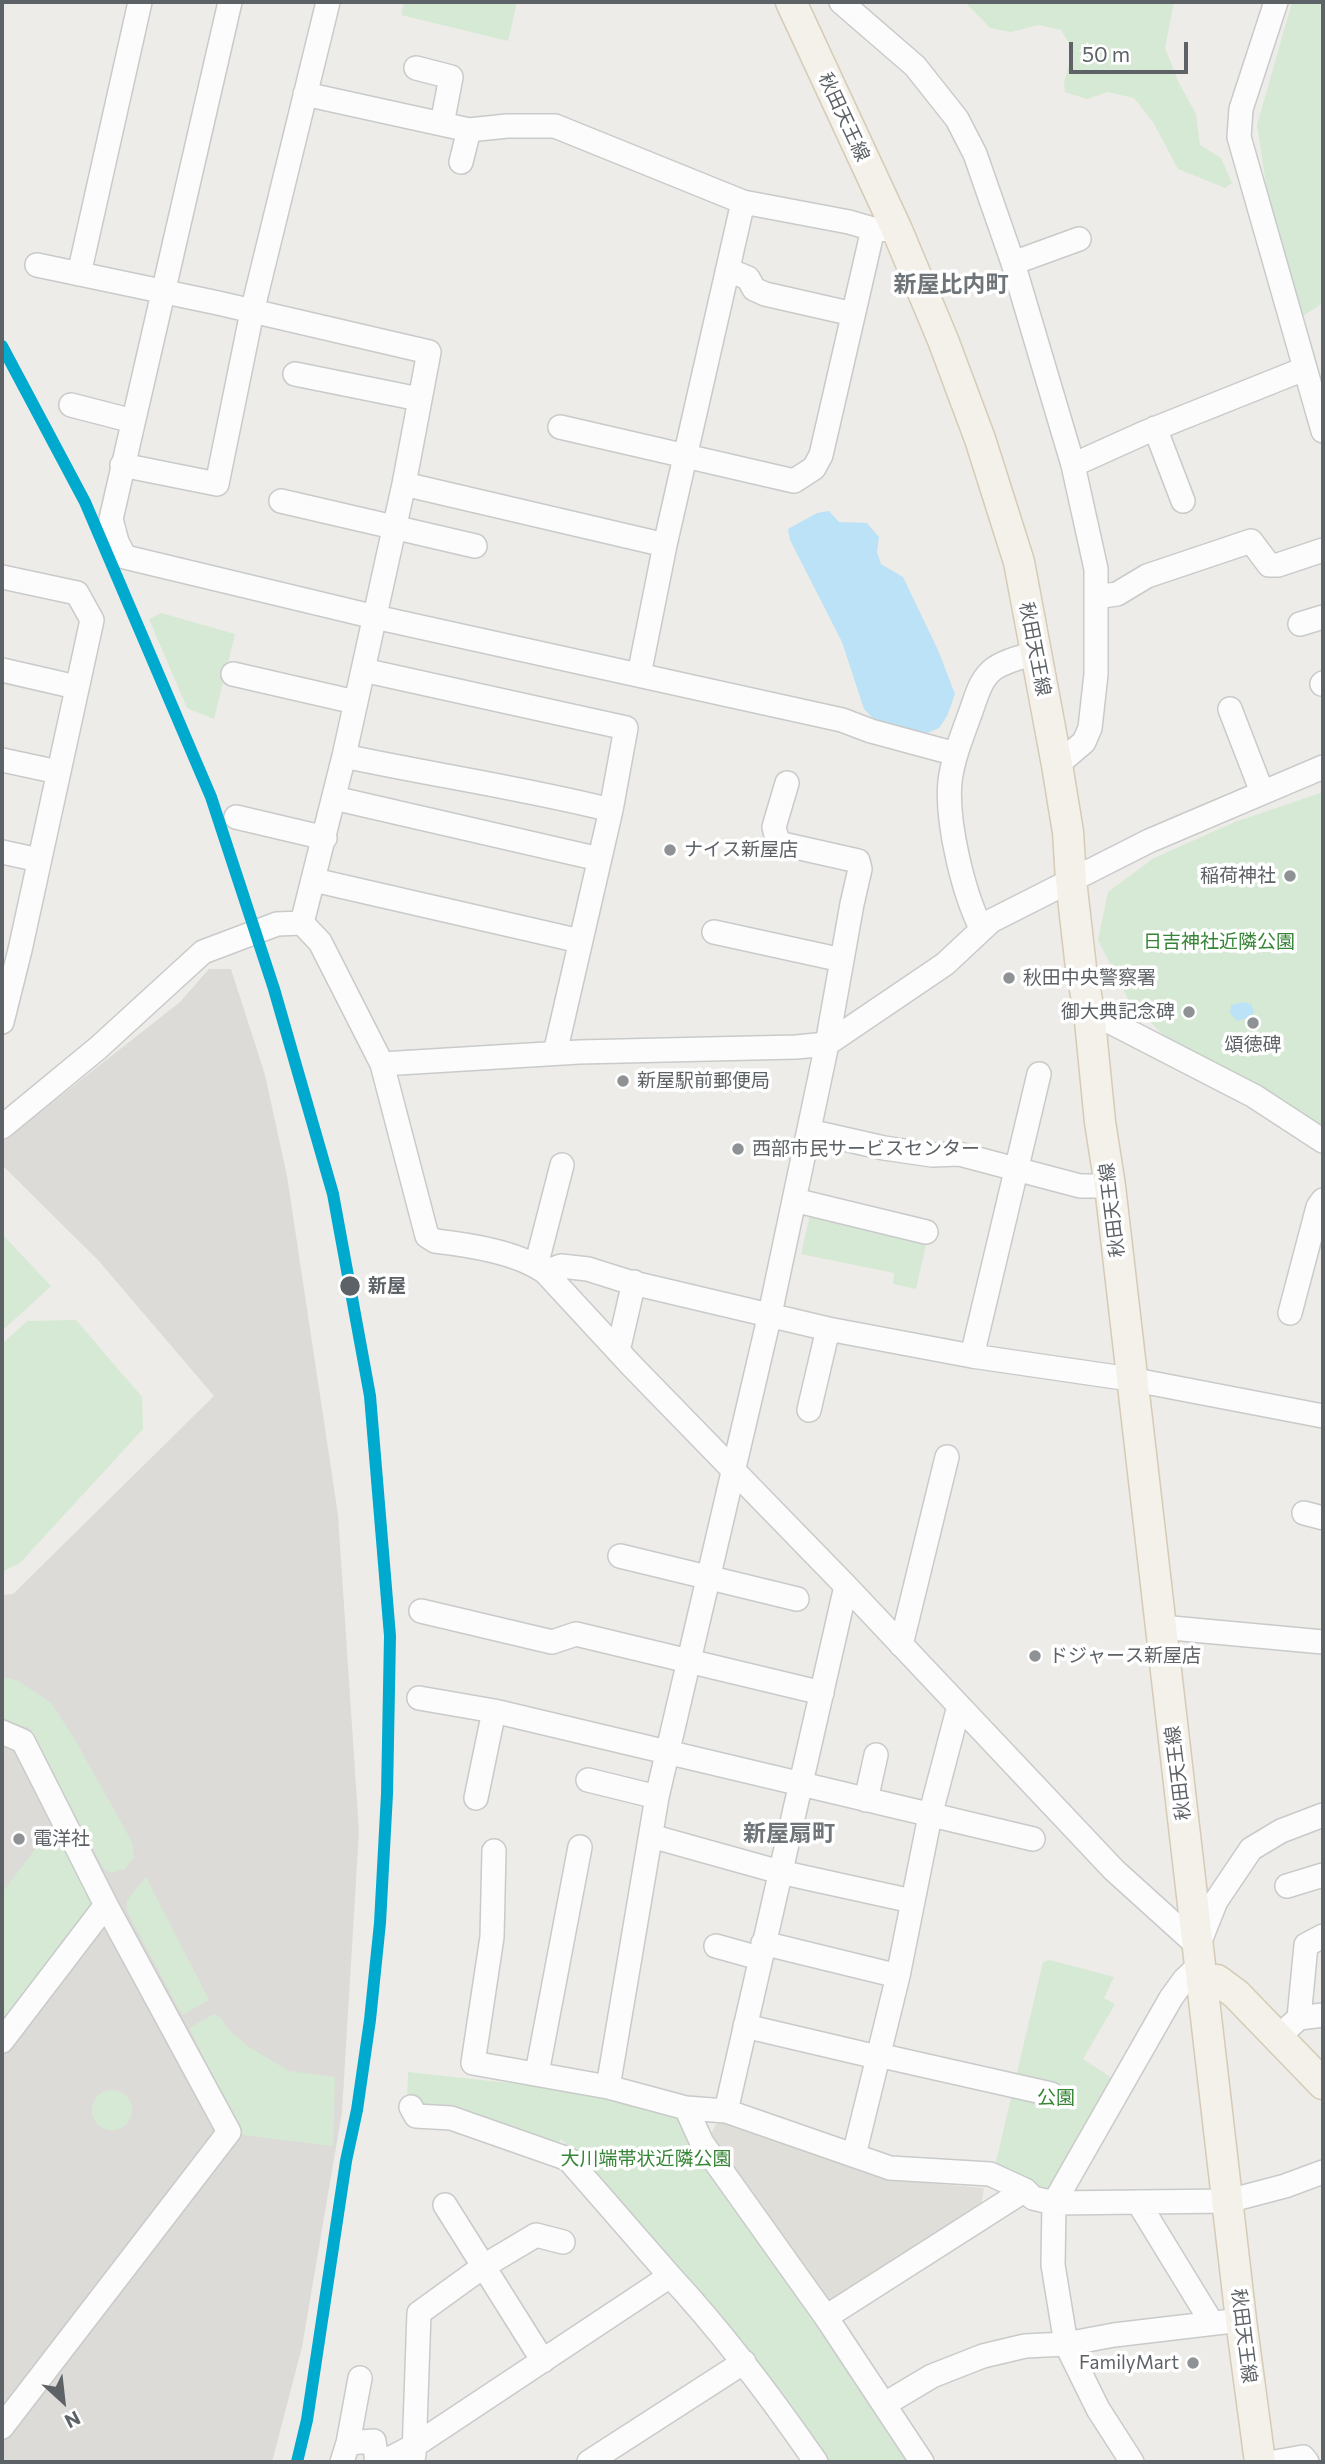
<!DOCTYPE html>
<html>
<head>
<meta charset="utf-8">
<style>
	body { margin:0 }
	#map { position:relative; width:1325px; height:2464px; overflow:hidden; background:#edece8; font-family:Commissioner,sans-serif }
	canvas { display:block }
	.frame { position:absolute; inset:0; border:4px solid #5d6266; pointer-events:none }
	.north { position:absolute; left:28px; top:2366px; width:70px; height:70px; -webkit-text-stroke:5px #fff; paint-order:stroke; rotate:153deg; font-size:19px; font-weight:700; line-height:28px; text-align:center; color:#5d6266 }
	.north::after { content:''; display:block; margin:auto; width:24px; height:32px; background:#5d6266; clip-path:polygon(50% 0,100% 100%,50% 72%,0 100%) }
	.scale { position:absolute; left:1069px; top:42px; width:119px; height:32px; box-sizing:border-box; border:4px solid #5d6266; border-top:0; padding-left:9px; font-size:21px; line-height:24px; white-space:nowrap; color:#5d6266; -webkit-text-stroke:5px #fff; paint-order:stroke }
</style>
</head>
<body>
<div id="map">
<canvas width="1325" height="2464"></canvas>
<div class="frame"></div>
<div class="north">N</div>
<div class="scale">50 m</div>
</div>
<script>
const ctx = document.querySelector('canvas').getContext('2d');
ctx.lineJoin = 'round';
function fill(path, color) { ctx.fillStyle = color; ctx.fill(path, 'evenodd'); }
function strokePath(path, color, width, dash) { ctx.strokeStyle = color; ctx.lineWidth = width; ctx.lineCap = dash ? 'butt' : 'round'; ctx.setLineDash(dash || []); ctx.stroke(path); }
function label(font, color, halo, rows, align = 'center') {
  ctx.font = font + ' Commissioner,"Noto Sans JP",sans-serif'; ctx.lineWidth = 7; ctx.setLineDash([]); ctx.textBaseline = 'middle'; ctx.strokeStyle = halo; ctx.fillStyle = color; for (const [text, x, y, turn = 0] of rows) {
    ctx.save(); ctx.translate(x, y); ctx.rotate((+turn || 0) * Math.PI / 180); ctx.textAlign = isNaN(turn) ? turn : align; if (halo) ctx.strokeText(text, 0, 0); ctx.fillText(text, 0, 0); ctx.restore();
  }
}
fill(new Path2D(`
	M209 969H231L265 1075 287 1176 338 1515 359 1831 342 2112 302 2347 272 2462H2V1595L13 1594 214 1396 98 1260 4 1167 2 1142 180 1002Z`), '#dddbd8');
fill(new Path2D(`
	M733 2118 904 2181 984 2188 981 2206 826 2309 708 2140 716 2124Z`), '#e0ded8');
fill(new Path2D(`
	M404 2H513L517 3 508 41 401 15Z
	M965 2H1174L1165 48 1178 81 1196 114 1200 145 1221 158 1232 183 1225 188 1178 169 1153 122 1134 98 1107 92 1087 99 1065 92 1064 82 1073 50 1061 30 1038 25 1011 32 990 28Z
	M1292 2H1323V303L1303 316 1268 197 1257 125Z
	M161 613 235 634 214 719 187 708 149 619Z
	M1323 792V1130L1248 1079 1163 1035 1128 999 1098 940 1108 892 1154 858 1235 822Z
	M811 1210 928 1236 916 1289 893 1284 894 1273 801 1254Z
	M2 1234 51 1286 2 1331Z
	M76 1320 142 1397 143 1429 20 1563 2 1572V1344L27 1321Z
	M2 1677 19 1681 51 1703 74 1738 132 1842 134 1857 125 1869 112 1873 104 1869 28 1727 2 1722Z
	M55 1823 94 1905 2 2025V1893Z
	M146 1877 209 2000 182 2015 127 1911V1900Z
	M1050 1960 1114 1977 1104 1998 1115 2004 1083 2059 1115 2080 1051 2189 1036 2185 995 2166 1043 1962Z
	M214 2014 220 2017 230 2031 249 2047 289 2071 335 2077 333 2146 242 2135 189 2028Z
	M408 2072 602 2093 684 2117 915 2462H830L781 2392 561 2139 554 2149 407 2102Z
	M92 2110a20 20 0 1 1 40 0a20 20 0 1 1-40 0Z`), '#d6e9d4');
fill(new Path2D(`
	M829 511 839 522 867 523 879 537 877 552 881 564 903 577 938 650 955 694 947 716 939 728 927 733 875 720 864 709 842 642 790 540 788 529 817 513Z
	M1243 1002 1251 1004 1254 1012 1251 1017 1237 1021 1230 1013 1231 1005Z`), '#bce2f7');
const minor = new Path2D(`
	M230 2 111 519 117 542 125 557 375 617 842 720 871 731 956 754
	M841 2 915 66 957 119 975 154 1013 263 1073 465 1096 569V674L1090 728 1084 742 1057 765
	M1276 2 1241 109 1239 137 1323 431
	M416 68 451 77 442 124
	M305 94 469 130 507 126H555L743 202 849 222 873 229 897 230
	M461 162 469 130
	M1013 263 1079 239
	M37 265 218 303 429 352 404 484 344 756 302 923
	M728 270 748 278 754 289 765 294 853 314
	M79 274 140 2
	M295 374 419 399
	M71 405 133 421
	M560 427 794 481 814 468 821 455 873 229
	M1155 428 1183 501
	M122 465 217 484 252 312 328 2
	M1073 465 1144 433 1304 369
	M404 484 665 545
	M281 501 475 546
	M2 577 77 593 92 620 20 950 2 1022
	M1096 597 1117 594 1147 576 1251 541 1269 565H1278L1323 550
	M1300 624 1323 617
	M2 670 76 687
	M363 670 626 728 611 810 555 1053
	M233 674 355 702
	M639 675 665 545 743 202
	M1322 684 1323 683
	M1230 709 1262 792
	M344 756C433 775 523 788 611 810
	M2 760 58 772
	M334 798 599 859
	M236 817 325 838
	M2 852 39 860
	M314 880 580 941
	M981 928C963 892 946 821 950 781 953 758 962 736 970 714 976 698 980 678 995 668 1007 660 1022 657 1036 653
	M714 932 842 960
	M1089 1011 1254 1096 1323 1141
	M382 1064 579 1052 796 1047 827 1044 945 964 991 921 1149 841 1323 767
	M2 1127 98 1048 203 952 277 924 302 923 320 942 382 1064 427 1236 435 1241C469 1245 517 1252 545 1272L631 1365 846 1586 1114 1870 1198 1946 1216 1901 1251 1849 1281 1831 1323 1815
	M809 1131 884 1148 932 1155 959 1154 1080 1186H1110
	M794 1200 926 1232
	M536 1266 562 1165
	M545 1272 561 1266 588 1269 629 1282 828 1329 972 1356 1130 1379 1323 1416
	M1290 1313 1318 1207 1323 1200
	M618 1351 634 1282
	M972 1356 1039 1074
	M809 1410 828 1329
	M1304 1513 1323 1518
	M620 1556 797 1599
	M421 1611 552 1642 576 1634 822 1693
	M1161 1627 1323 1642
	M901 1645 947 1457
	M419 1698 494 1711 1033 1839
	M2 1732 23 1741 106 1905 229 2132 2 2427
	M588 1780 657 1797
	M476 1798 494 1711
	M866 1800 876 1755
	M651 1836 780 1872 912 1901
	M494 1851 492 1937 473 2063 608 2087 686 2108 702 2143 826 2317 922 2462
	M1287 1886 1323 1875
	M763 1943 898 1976
	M716 1946 759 1958
	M1299 2018 1323 2015
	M745 2026 877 2057
	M1278 2037 1299 2018 1306 1945 1323 1936
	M2 2041 106 1905
	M878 2055 1051 2094
	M537 2073 580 1847
	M608 2087 657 1797 770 1314 827 1044 852 904 860 869 858 861 778 843 774 827 787 783
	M411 2107 416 2116 451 2118 568 2159 670 2276
	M686 2108 726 2111 890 2168 990 2174 1025 2190 1033 2198 1054 2203 1228 2201 1285 2186 1323 2172
	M726 2111 846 1586
	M854 2155 898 1976 930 1816 959 1706
	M1138 2202 1212 2323
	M445 2205 543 2361
	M826 2317 1025 2190
	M885 2404 932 2376 983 2356 1025 2346 1066 2344 1114 2335 1241 2320
	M348 2443 360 2378
	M414 2455 419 2313 484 2266 536 2235 563 2242
	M342 2462 348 2443 374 2441 377 2462
	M383 2462 414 2446 670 2276C724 2334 771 2397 816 2462
	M589 2462 744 2362
	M1132 2462 1098 2409 1066 2344 1053 2265 1054 2203 1171 1998 1184 1980 1200 1965
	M1275 2462 1303 2457 1307 2462`);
const major = new Path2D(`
	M791 2 897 230 943 340 980 439 1019 562 1057 765 1068 832 1071 880 1081 968 1089 1011 1100 1122 1110 1186 1241 2320 1260 2462
	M1202 1981 1217 1980 1236 1994 1323 2084`);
strokePath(minor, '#c9caca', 26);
strokePath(major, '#d5cbb6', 33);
strokePath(minor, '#fcfcfc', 23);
strokePath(major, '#f3f1e9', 30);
strokePath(new Path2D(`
	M2 346 85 502 211 797 274 989 333 1194 370 1396 390 1636 387 1794 380 1923 370 2020 357 2110 346 2161 307 2420 297 2462`), '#00a9ce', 12);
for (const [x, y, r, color] of [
	[670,850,7,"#8f9294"],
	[1290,876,7,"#8f9294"],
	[1009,978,7,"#8f9294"],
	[1189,1012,7,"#8f9294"],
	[1253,1023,7,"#8f9294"],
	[623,1081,7,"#8f9294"],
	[738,1149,7,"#8f9294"],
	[350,1286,11,"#5d6266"],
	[1035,1656,7,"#8f9294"],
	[19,1839,7,"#8f9294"],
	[1193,2363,7,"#8f9294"]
]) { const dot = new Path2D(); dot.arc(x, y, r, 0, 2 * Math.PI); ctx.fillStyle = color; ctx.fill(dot); strokePath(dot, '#fff', 2.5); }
label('19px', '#5d6266', '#fff', [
	["秋田天王線",844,117,65],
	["秋田天王線",1035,649,79],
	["秋田天王線",1112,1210,-97],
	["秋田天王線",1178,1773,-97],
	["秋田天王線",1244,2336,83]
]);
label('19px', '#5d6266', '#fff', [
	["ナイス新屋店",684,850],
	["稲荷神社",1276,876,"right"],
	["秋田中央警察署",1023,978],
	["御大典記念碑",1175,1012,"right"],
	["頌徳碑",1253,1045,"center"],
	["新屋駅前郵便局",637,1081],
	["西部市民サービスセンター",752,1149],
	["ドジャース新屋店",1049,1656],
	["電洋社",33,1839],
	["FamilyMart",1179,2363,"right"]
], 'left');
label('19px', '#368536', '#fff', [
	["日吉神社近隣公園",1219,942],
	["公園",1056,2098],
	["大川端帯状近隣公園",646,2159]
]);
label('bold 19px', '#5d6266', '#fff', [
	["新屋",368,1286]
], 'left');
label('bold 23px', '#6e7478', '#fff', [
	["新屋比内町",951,284],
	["新屋扇町",789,1833]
]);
</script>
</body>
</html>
